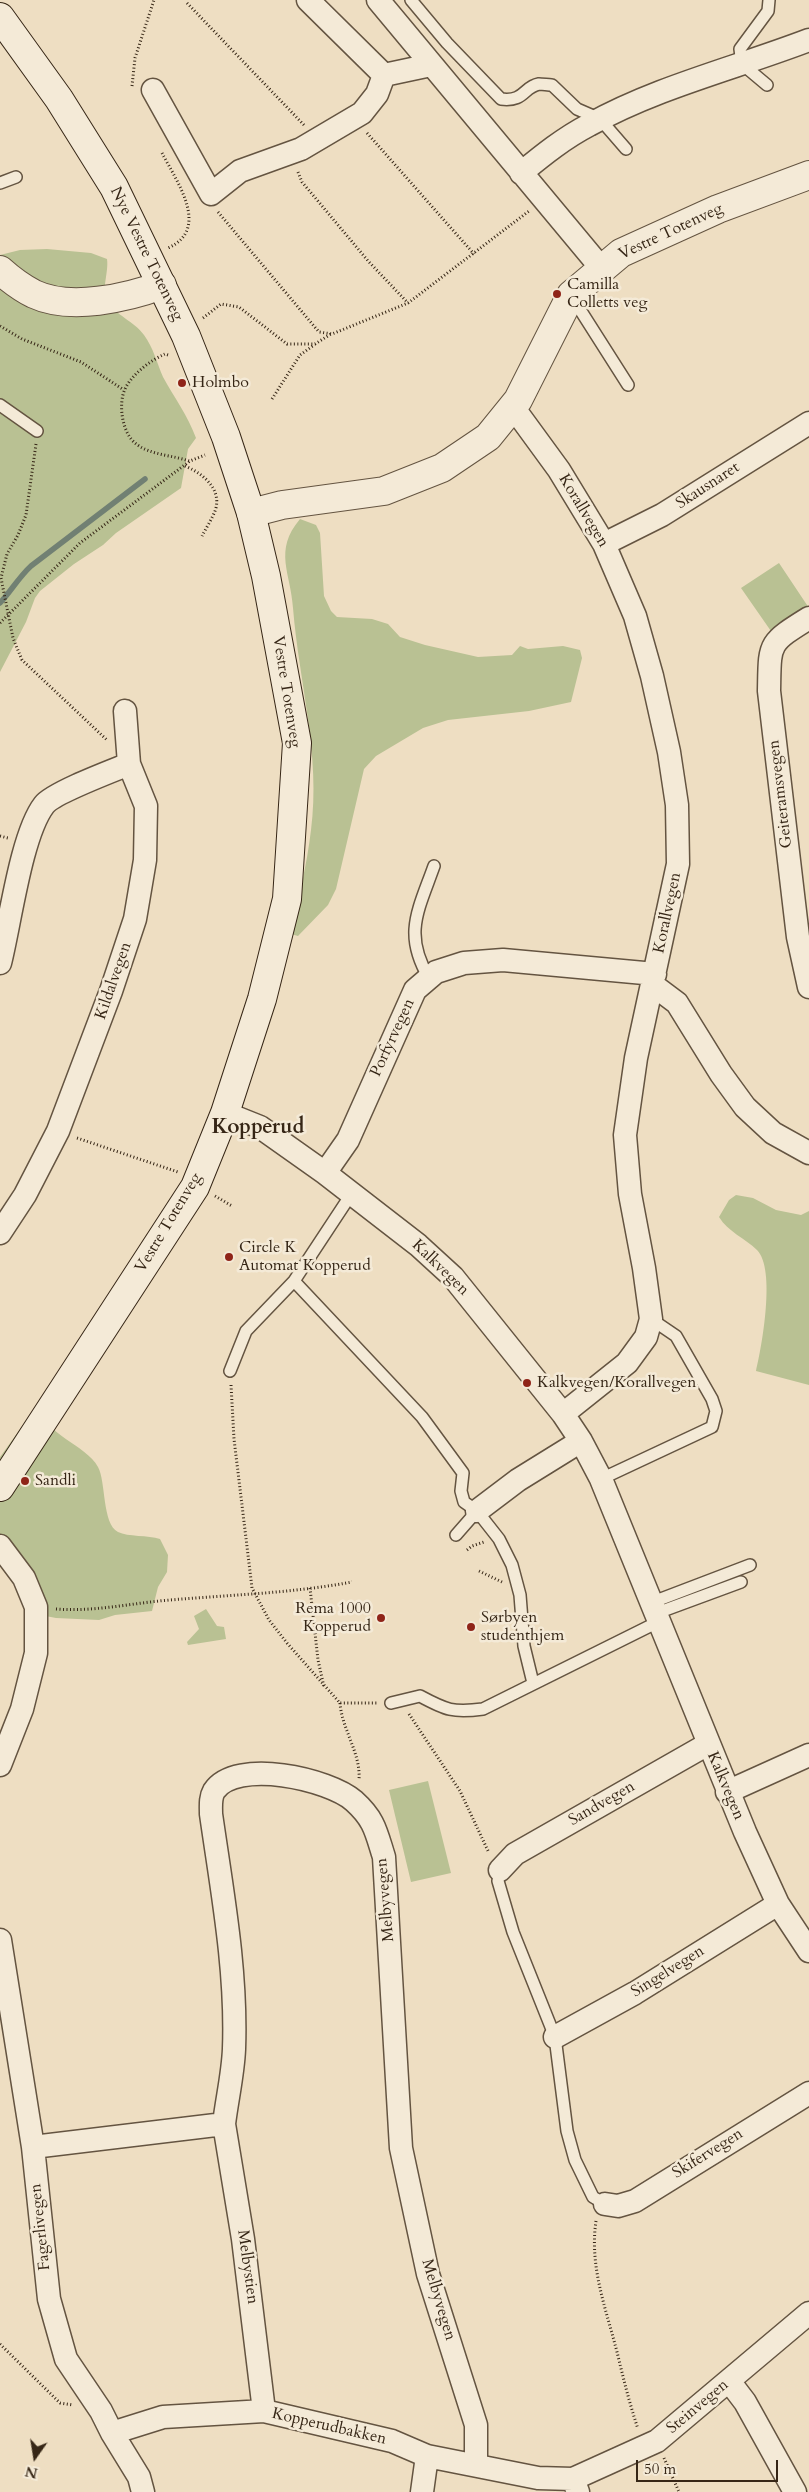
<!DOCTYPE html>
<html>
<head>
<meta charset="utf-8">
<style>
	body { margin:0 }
	#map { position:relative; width:809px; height:2492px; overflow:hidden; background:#eedec2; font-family:Cardo,serif }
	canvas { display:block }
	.north { position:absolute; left:10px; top:2432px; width:50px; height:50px; -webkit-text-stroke:4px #f4ead7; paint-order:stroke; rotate:193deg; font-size:14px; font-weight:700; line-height:20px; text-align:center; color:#362616 }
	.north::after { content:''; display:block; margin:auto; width:18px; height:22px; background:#362616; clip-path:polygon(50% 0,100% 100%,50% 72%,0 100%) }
	.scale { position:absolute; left:636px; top:2460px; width:142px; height:22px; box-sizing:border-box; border:2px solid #362616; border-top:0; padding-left:6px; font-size:15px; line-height:18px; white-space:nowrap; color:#362616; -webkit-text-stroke:4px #f4ead7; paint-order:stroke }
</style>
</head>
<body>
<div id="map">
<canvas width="809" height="2492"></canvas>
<div class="north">N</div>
<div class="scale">50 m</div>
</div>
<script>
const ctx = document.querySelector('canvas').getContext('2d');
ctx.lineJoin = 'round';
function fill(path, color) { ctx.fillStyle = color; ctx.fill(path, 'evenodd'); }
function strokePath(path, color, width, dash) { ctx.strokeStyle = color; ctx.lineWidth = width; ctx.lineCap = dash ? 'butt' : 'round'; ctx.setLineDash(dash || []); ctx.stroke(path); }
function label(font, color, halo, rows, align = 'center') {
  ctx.font = font + ' Cardo,serif'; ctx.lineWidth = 5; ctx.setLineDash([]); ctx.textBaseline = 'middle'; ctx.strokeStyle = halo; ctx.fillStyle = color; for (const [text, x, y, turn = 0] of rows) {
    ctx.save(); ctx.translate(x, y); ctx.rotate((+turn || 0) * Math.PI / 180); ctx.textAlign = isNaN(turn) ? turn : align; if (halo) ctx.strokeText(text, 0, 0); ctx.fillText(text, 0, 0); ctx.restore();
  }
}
fill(new Path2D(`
	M47 249 91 253 107 259C109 272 101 290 107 301 115 315 134 321 144 335 153 347 157 363 163 377 174 397 188 416 196 438L188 449 181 488 116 533 103 545 74 564 40 591 35 598 26 622 0 672V255L20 250Z
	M300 519 316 525 320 533 324 596 331 611 337 617 372 619 388 624 400 637 425 645 478 657 512 655 520 646 528 649 563 646 580 650 582 658 571 702 529 711 448 720 423 728 376 756 364 769 336 889 328 905 298 936 291 934C298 900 307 865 311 830 321 756 299 682 293 608 291 573 273 551 300 519Z
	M779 563 809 608 773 634 741 588Z
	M736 1195 753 1198 776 1210 801 1215 809 1211V1385L756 1371C762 1346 776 1269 757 1250 745 1238 728 1232 719 1217L729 1200Z
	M39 1403C43 1436 86 1444 98 1467 106 1481 102 1524 118 1532 128 1537 148 1535 160 1539L168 1555 167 1572 158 1587 152 1611 115 1615 99 1620 56 1618 30 1613 23 1607 24 1589 0 1563V1457Z
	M206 1609 217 1626 224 1627 226 1639 188 1645 187 1642 199 1629 194 1616Z
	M428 1781 451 1873 411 1882 389 1790Z`), '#b9c193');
strokePath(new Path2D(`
	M0 603C11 591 19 577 31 566L145 479`), '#718073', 5.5);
const service = new Path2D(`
	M411 0 447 43 501 99C525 102 523 87 539 84 543 84 548 85 552 85L577 109 600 119 626 149
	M767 85 742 64 740 49 768 11 769 0
	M0 183 16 177
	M572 297 628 385
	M0 405 37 431
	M429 978C403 934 418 911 434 866
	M294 1281 422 1417 463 1473 461 1491 464 1502 477 1511 499 1539 512 1565 520 1595 524 1646 533 1683
	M230 1371 246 1331 294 1281 352 1193
	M601 1479 712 1427 716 1411 712 1399 676 1336 651 1319
	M456 1535 477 1511
	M653 1602 750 1565
	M657 1613 741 1582
	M391 1703 420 1696C446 1710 453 1713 483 1709L660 1621
	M500 1870 498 1881 513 1932 555 2037 567 2131 575 2160 593 2197 605 2204`);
const minor = new Path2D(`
	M308 0 384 75
	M378 0 602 269
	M153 90 211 194 240 171 301 149 362 113 377 94 384 75 431 65
	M521 173C543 155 564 138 589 125 657 87 736 68 809 40
	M513 407 559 470 604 544 635 616 652 676 669 752 677 805 678 864 636 1058 625 1135 630 1194 644 1268 651 1319 646 1337 627 1363 563 1414
	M604 544 662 515 809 423
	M809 618C767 644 770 643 769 691L798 937 809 987
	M0 963C10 924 21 835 44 805 53 793 112 771 129 764
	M653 985 677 1003 721 1074 745 1107 773 1133 809 1153
	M225 1113 260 1127 325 1173 418 1245 453 1277 563 1414 581 1441 601 1479 745 1832 778 1904 809 1951
	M325 1173 348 1140 415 990 436 972 464 963 503 960 655 974
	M0 1233 25 1195 58 1131 111 991 135 919 145 860 146 806 129 764 125 711
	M477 1511 518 1480 581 1441
	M0 1546 24 1578 36 1607V1653L22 1709 0 1765
	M727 1792 809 1755
	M500 1870 515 1854 708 1744
	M0 1940 33 2147 49 2299 66 2359 101 2411 112 2433 139 2477 143 2492
	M555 2037 635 1993 778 1904
	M224 2124 243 2239 264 2411
	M33 2147 224 2124C227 2099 233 2074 234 2049 237 1970 222 1891 211 1814 211 1806 210 1798 214 1791 236 1758 329 1779 354 1801 375 1820 376 1832 384 1857L401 2148 428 2274 476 2425V2464
	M605 2204 618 2206 635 2201 809 2093
	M729 2381 745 2402 795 2492
	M112 2433 163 2417 264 2411 392 2441 427 2456 538 2478 573 2479 578 2492
	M573 2479 657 2441 809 2313
	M422 2492 427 2456`);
const tertiary = new Path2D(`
	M0 270C10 279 22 288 34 294 70 311 127 298 162 285
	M251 513 282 505 384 491 442 468 488 437 518 400 571 295 621 253 718 209 809 175`);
const secondary = new Path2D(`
	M0 17 59 99 114 187 186 336 226 437 251 513 266 576 297 743 287 899 262 999 225 1113 195 1187 0 1487`);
strokePath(service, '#645441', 14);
strokePath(minor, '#645441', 25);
strokePath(tertiary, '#645441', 30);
strokePath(secondary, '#362616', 30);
strokePath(new Path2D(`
	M187 3 304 125
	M132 86 135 58 154 0
	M367 133 474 254
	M162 153C177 182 211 229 168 248
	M298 172 302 182 369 262 408 303
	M218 212 319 332 332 334 408 303 529 211
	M203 318 221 304 239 307 287 344H315L331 334
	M0 326 22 339 81 362 124 390
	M168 355 165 354C151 360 132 374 125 389 118 404 122 432 135 443 149 455 172 455 189 461
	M272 399 300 355 314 345
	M36 444 26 515 18 535 7 554 1 578 13 638 22 660 107 740
	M185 466C202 473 223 489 215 511 212 519 206 528 202 536
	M0 623 80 543 190 461 205 455
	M0 836 8 838
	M77 1138 178 1172
	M215 1196 232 1206
	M231 1385 234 1439 252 1588 269 1620 287 1643 340 1703H378
	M467 1550 472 1546 484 1542
	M479 1571 502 1582
	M310 1588 318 1660 324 1687
	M56 1609C95 1612 132 1603 170 1600 231 1595 293 1593 352 1582
	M340 1703C342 1730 361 1753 359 1780
	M409 1714 460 1791 489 1853
	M596 2221C589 2268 607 2311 618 2356 624 2381 630 2405 638 2429
	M0 2344 60 2403 73 2405
	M664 2458 679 2492`), '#362616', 3, [1, 2.5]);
strokePath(service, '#f4ead7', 11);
strokePath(minor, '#f4ead7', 22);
strokePath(tertiary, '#f4ead7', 28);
strokePath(secondary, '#f4ead7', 28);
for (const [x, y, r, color] of [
	[557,294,5,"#8f2418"],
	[182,383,5,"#8f2418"],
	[229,1257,5,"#8f2418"],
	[527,1383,5,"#8f2418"],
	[25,1481,5,"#8f2418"],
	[381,1618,5,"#8f2418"],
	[471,1627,5,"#8f2418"]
]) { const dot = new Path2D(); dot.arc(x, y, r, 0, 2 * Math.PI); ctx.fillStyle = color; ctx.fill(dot); strokePath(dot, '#f4ead7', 2); }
label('16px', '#362616', '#f4ead7', [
	["Vestre Totenveg",671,232,-25],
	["Nye Vestre Totenveg",146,254,64],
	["Skausnaret",708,486,-33],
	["Korallvegen",583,511,59],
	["Vestre Totenveg",286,692,81],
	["Geiteramsvegen",781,794,-97],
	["Korallvegen",668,913,-78],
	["Kildalvegen",114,981,-71],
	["Porfyrvegen",393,1038,-65],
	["Vestre Totenveg",169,1223,-59],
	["Kalkvegen",440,1268,44],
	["Kalkvegen",725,1786,67],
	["Sandvegen",602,1804,-30],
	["Melbyvegen",386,1900,-95],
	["Singelvegen",668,1972,-32],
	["Skifervegen",708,2154,-32],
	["Fagerlivegen",41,2227,-96],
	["Melbystien",247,2267,82],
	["Melbyvegen",438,2300,73],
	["Steinvegen",698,2407,-40],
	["Kopperudbakken",329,2427,13]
]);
label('16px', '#362616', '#f4ead7', [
	["Camilla",567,285],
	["Colletts veg",567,303],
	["Holmbo",192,383],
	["Circle K",239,1248],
	["Automat Kopperud",239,1266],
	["Kalkvegen/Korallvegen",537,1383],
	["Sandli",35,1481],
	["Rema 1000",371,1609,"right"],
	["Kopperud",371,1627,"right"],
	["Sørbyen",481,1618],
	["studenthjem",481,1636]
], 'left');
label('bold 21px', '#362616', '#f4ead7', [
	["Kopperud",258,1128]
]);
</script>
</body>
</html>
